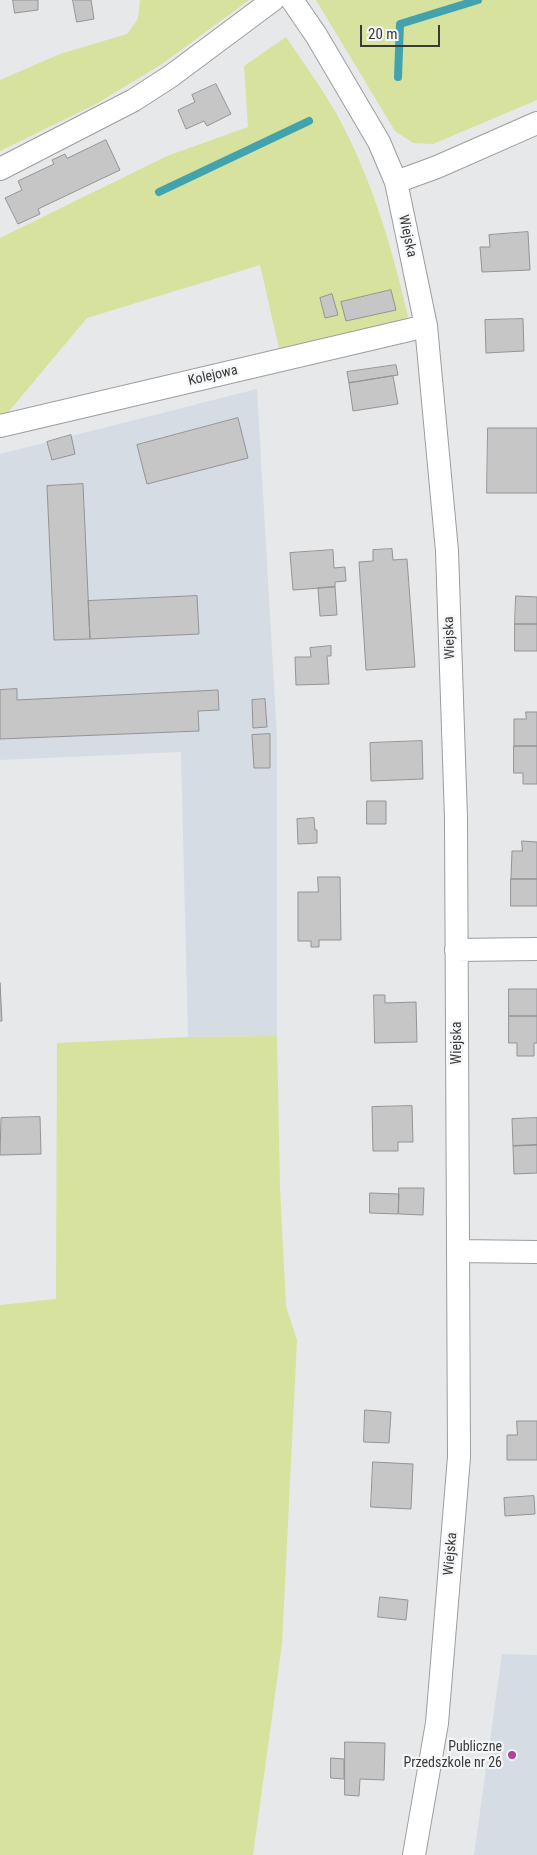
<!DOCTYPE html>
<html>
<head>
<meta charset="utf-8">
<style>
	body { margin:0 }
	#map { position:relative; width:537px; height:1855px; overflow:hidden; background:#e7e8ea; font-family:"Roboto Condensed",sans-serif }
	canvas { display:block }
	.scale { position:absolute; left:360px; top:25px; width:80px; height:22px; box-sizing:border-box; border:2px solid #3a3a3b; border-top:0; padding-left:6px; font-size:15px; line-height:18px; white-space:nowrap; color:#3a3a3b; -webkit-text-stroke:4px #f5f6f7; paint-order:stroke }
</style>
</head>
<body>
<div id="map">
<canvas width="537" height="1855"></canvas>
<div class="scale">20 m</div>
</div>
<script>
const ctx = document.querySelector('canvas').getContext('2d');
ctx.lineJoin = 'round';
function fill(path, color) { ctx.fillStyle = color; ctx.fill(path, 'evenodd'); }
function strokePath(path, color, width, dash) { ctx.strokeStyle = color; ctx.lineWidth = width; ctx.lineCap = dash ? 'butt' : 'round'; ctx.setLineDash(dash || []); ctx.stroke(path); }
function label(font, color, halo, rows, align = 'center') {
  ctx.font = font + ' "Roboto Condensed",sans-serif'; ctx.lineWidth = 4.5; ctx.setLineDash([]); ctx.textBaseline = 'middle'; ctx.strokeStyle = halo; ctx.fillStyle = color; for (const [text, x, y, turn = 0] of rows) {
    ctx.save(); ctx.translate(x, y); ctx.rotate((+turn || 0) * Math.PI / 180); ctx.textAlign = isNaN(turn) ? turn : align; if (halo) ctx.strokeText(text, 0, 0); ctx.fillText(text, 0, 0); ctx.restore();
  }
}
fill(new Path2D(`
	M257 389 277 737V1036L188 1037 181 752 0 760V454Z
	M502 1654 537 1655V1855H474Z`), '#d6dce3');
fill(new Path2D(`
	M140 0H249L162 64 96 104 0 151V80L60 54 127 34 138 19Z
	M316 0H537V100L433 144 413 143 395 131Z
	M286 37C303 62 321 87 336 113 371 176 392 247 408 317L392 326 279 348 260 265 87 318 0 422V238L167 156 248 127 244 66Z
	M277 1036 280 1189 286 1306 297 1340 282 1644 253 1855H0V1305L56 1299 57 1043 188 1037Z`), '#d6e29e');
strokePath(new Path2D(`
	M398 77 400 24 478 0
	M159 192 309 121`), '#42a3ae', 8);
const building = new Path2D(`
	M13 0H38V10L15 13Z
	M73 0H91L94 19 77 22Z
	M216 84 231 114 207 126 204 121 186 129 178 110 195 102 192 95Z
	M106 140 120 170 38 209 40 214 18 224 5 198 22 190 18 181 54 164 52 160 65 154 67 158Z
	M528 232 530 270 482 272 480 247H490L489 235Z
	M391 290 396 310 346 321 341 302Z
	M332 294 338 315 325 318 320 298Z
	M523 319 524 351 486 353 485 320Z
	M396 365 398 375 349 383 347 372Z
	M393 376 398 404 353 411 349 383Z
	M238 418 248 458 147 484 137 445Z
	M488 428H537V493H487Z
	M71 435 75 454 52 460 47 442Z
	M83 484 90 639 54 640 47 486Z
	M392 549 393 560 407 559 415 667 366 670 359 562 373 561V550Z
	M333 550 334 568 345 567 346 581 335 582V587L293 590 290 553Z
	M335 587 337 615 320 616 318 588Z
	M197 596 199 634 90 639 88 601Z
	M516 596 537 597V624H515Z
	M515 624H537V651H515Z
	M331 646V656H327L329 684 296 685 295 657H311L310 648Z
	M17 689V700L218 690 219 710 198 711 199 731 0 739V690Z
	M265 699 267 727 253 728 252 700Z
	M526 712H537V746H514V719H526Z
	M270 734V768H254L252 735Z
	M422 741 423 779 371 781 370 743Z
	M514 746H537V784H523V773H514Z
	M367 801H386V824H367Z
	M314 818 315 830H317V843L298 844 297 819Z
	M522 841 537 842V879H511L512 851H522Z
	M318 877H340L341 940H319V947H311V941H298V892H318Z
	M511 879H537V906H511Z
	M0 983 2 1021H0Z
	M509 989H537V1016H509Z
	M374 995H385V1003L416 1002 417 1042 375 1043Z
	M509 1016H537V1043H534V1056H517V1043H509Z
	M412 1106 413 1142H398V1151H373L372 1107Z
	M40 1117 41 1154 0 1155 1 1118Z
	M537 1118V1145L513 1146 512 1119Z
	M537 1145V1173L514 1174 513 1146Z
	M399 1188H424L423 1215 399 1214Z
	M370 1193 399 1194 398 1214 370 1213Z
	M365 1410 391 1412 389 1443 364 1442Z
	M517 1421H537V1460H507V1435H517Z
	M373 1462 413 1464 411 1509 371 1507Z
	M534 1496 535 1514 505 1516 504 1498Z
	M380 1597 408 1600 406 1620 378 1617Z
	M345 1742 385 1743 384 1780 360 1779 359 1796 345 1795Z
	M331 1758 344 1759V1779L331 1778Z`);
fill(building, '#c6c6c7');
strokePath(building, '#949395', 1);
const minor = new Path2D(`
	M292 0 316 35 379 142 396 182 426 326 447 551 456 818 459 1457 437 1723 414 1855
	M0 169 134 100 171 76 273 0
	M396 182 437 167 537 123
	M0 426 426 326
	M456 950 537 949
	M458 1251 537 1252`);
strokePath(minor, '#9c9d9e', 24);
strokePath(minor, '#fff', 22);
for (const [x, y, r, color] of [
	[512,1755,5,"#af44a4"]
]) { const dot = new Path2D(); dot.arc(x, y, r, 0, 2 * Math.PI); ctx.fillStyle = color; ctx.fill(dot); strokePath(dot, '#f5f6f7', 2); }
label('14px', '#3a3a3b', '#f5f6f7', [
	["Wiejska",407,236,78],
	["Kolejowa",213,376,-13],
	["Wiejska",450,638,-92],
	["Wiejska",457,1043,-90],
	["Wiejska",451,1554,-85]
]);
label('14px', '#3a3a3b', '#f5f6f7', [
	["Publiczne",502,1747],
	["Przedszkole nr 26",502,1763]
], 'right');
</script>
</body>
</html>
